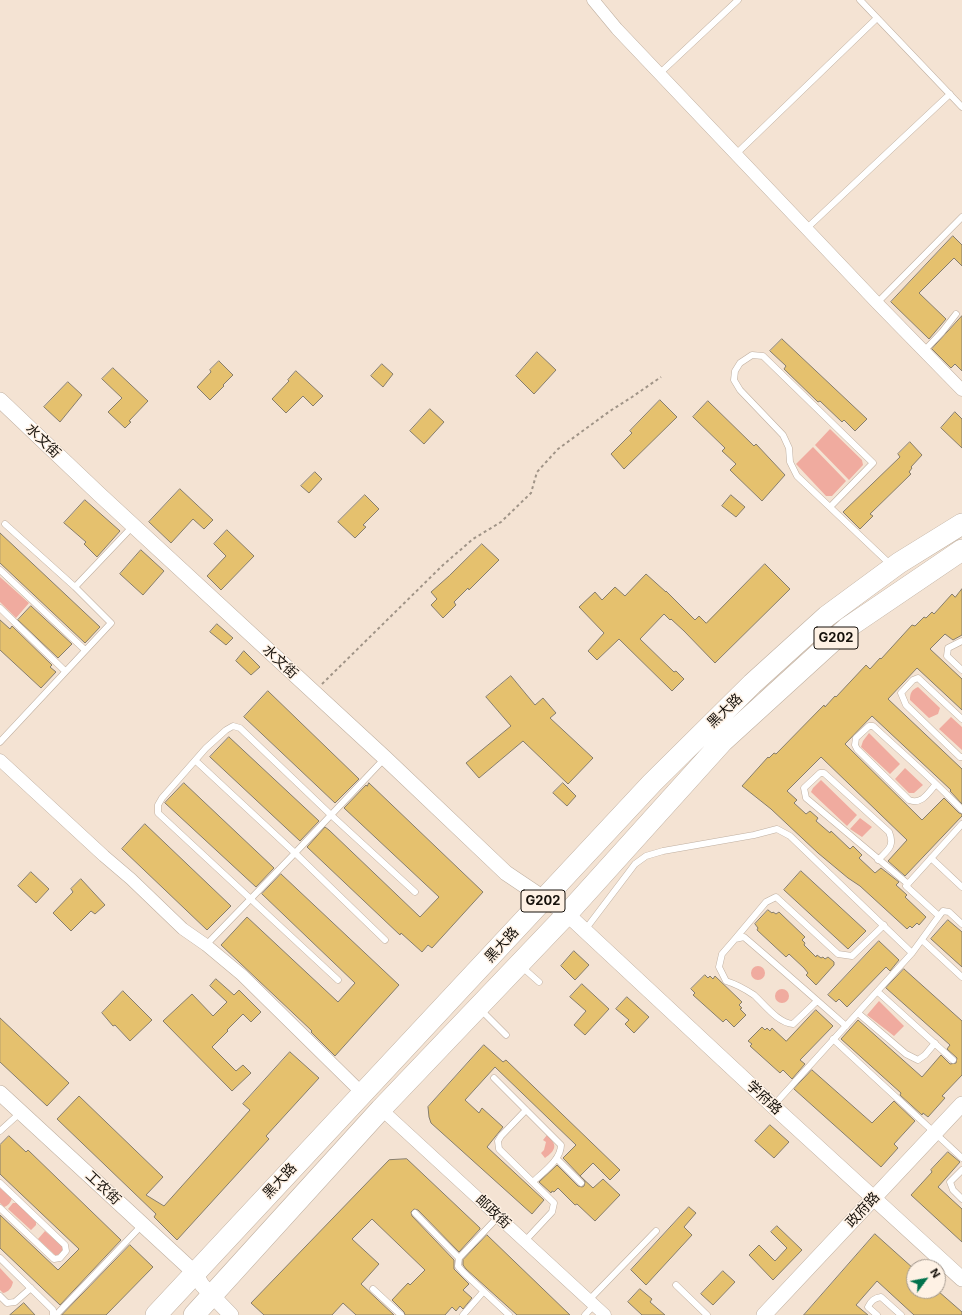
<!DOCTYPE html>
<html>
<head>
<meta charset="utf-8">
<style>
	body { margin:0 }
	#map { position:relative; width:962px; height:1315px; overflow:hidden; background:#f4e3d3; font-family:Inter,sans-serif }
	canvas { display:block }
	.north { position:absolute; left:906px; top:1259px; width:40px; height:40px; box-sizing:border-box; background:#fef1e4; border:1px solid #a1978d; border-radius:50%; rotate:58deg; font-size:11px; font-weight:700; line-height:16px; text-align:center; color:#16110b }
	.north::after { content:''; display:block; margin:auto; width:14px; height:18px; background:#01724c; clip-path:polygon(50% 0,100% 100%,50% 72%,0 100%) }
</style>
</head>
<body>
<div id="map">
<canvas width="962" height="1315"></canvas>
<div class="north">N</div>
</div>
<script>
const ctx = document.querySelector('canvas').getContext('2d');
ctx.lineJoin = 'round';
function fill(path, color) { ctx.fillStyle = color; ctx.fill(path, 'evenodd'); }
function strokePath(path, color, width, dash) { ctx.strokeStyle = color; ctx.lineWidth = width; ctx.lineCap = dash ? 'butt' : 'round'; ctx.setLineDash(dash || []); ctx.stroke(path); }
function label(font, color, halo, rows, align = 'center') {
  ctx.font = font + ' Inter,"Noto Sans SC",sans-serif'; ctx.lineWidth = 3; ctx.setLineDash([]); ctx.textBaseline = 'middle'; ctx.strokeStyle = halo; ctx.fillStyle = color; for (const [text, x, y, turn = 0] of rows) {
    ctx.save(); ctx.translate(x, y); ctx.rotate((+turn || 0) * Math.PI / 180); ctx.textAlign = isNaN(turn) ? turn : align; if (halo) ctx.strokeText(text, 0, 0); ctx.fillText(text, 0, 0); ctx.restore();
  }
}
fill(new Path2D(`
	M830 429 862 460 863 465 849 480 815 445Z
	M813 447 846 481 832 496H826L796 464Z
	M0 577 29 603 16 618 0 602Z
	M918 687 940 708 938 714 929 718 910 700C910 692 912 690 918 687Z
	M951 717 962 727V750L939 729Z
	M869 733 900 764 890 774 861 747 863 741Z
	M905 768 923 785 914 793H909L895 779Z
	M821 780 857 815 847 826 811 792 813 788Z
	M860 818 872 827 862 837 850 829Z
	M751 973a7 7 0 1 1 14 0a7 7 0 1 1-14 0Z
	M775 996a7 7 0 1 1 14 0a7 7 0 1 1-14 0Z
	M879 1001 904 1026 894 1036 867 1015Z
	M547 1135C558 1145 556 1150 545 1158L541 1153 544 1150 546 1142 543 1140Z
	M0 1188 12 1198C11 1202 8 1206 4 1207L0 1203Z
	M13 1203H17L36 1222V1225L31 1230 8 1209Z
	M45 1231 63 1247V1251L56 1256 38 1239Z
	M0 1268 13 1282C12 1287 9 1292 3 1293L0 1290Z`), '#f0ab9f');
const building = new Path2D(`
	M953 236 962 245V266L954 258 919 293 946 319 929 339 891 302Z
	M962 316V371L955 364 951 368 932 349Z
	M782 339 867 419 855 431 844 420 842 422 820 401 818 402 784 369 786 366 770 351Z
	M537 352 556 370 534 394 516 376Z
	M219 361 233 375 223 385 224 386 210 400 197 387 211 372 210 370Z
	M382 364 393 374 383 387 371 376Z
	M113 368 148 401 129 421 131 422 125 428 108 412 122 398 102 379Z
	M296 371 323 396 313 406 303 396 286 413 272 399 289 381 288 380Z
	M68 382 82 395 60 422 44 407Z
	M660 400 677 417 624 469 611 454 632 433 630 431Z
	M708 401 754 446 756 444 785 475 762 501 730 470 736 464 722 451 725 448 693 417Z
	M430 409 444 422 424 444 410 431Z
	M955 412 962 419V448L941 428Z
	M910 442 922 455 911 467 912 468 909 472 911 474 870 514 873 516 860 529 843 512 900 457 898 454Z
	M315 472 322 479 309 493 301 486Z
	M180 489 213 520 204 529 193 519 171 543 149 522Z
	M365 495 379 509 363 525 366 527 355 538 338 522Z
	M731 495 745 507 736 517 722 506Z
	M85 500 120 531 97 557 84 544 86 542 64 523Z
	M227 530 254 556 221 590 207 576 226 556 214 544Z
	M0 533 100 627 85 643 0 563Z
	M482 544 499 560 469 590 468 588 454 602 456 605 443 618 431 605 437 599 431 592 449 576Z
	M141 550 164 571 143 595 120 574Z
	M765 564 790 589 715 663 684 631 671 619 670 620 664 614 640 639 674 672 676 671 684 679 672 691 619 639 597 660 588 651 604 633 579 607 595 592 602 600 615 587 625 596 646 574 666 592V591L695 620 699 616 706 623Z
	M962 589V635L953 640 945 634 930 649 962 679V710L917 668 888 699 962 769V804L950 791 951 790 872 716 845 744 922 820 944 798 959 813 962 814V816L905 876 888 861 907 840 821 757 787 791 797 800 794 803 806 814 810 811 818 818 816 821 830 833 831 831 850 849 853 846 862 855 859 858 875 873 881 868 899 882 896 885 907 895 905 897 926 917 919 925 917 923 912 928 910 926 907 929 860 886 848 878 818 853 771 809 742 786 768 757 769 758 774 753 776 754 824 705 825 707 835 696 836 697 866 665 870 669 880 658 881 659 912 625 915 626 924 617 926 618 932 612 934 614 952 594 955 597Z
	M31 606 72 644 58 658 18 620Z
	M0 620 10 629 12 626 52 665 50 667 56 672 41 688 0 650Z
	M217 624 233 638 226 645 210 632Z
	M244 651 260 667 251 675 236 661Z
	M511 676 535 705 543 698 556 713 550 718 593 758 568 784 523 741 479 778 466 763 511 726 486 697Z
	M268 691 359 779 335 803 244 717Z
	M229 737 319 821 300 841 210 757Z
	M184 783 274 868 256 887 165 803Z
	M369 783 483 892 432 948 428 945 422 952 401 933 400 935 307 847 325 827 329 830 420 917 439 897 344 808 366 785 367 786Z
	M563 783 576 796 567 806 553 793Z
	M145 824 231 906 207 930 122 849Z
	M801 871 866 931 848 949 784 890Z
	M31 872 49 889 36 903 18 886Z
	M281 874 399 985 335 1056 311 1032 312 1031 221 945 247 917 338 1002 355 983 262 894Z
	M81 879 105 905 95 914 91 911 71 931 53 913 73 892 71 889Z
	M768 910 772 913 773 912 776 914 779 912 805 937 802 940 805 943 804 945 816 957 817 955 821 958 823 957 825 959 828 957 834 962V965L816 985 806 975 808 973 804 968 789 954 786 957 757 930 758 928 755 924Z
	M948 920 962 932V967L931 939Z
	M879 941 899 960 890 971 886 967 847 1007 839 999 836 1002 828 995Z
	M574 951 589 965 575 980 561 966Z
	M904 969 962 1021V1075L942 1096 945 1098 928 1117 923 1113 922 1115 900 1095 901 1093 841 1039 858 1020 922 1077 941 1055 950 1064 956 1063 957 1058 947 1049 950 1045 886 988Z
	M705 975 708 978 710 976 713 979 715 976 742 1002 739 1005 742 1008 740 1009 746 1015 734 1027 726 1019 723 1022 693 995 695 993 691 989Z
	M216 979 234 995 239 990 261 1012 251 1022 243 1014 227 1030 228 1031 212 1047 236 1071 243 1065 251 1073 232 1091 163 1021 192 994 213 1016 227 1002 210 986Z
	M582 984 609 1009 585 1035 574 1025 586 1011 570 997Z
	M123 991 152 1020 130 1041 115 1025 113 1026 102 1013Z
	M627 997 649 1017 634 1033 625 1024 629 1020 616 1009Z
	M816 1010 833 1026 800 1060 805 1064 792 1079 783 1070 780 1073 750 1046 752 1044 748 1041 762 1027 765 1030 767 1028 770 1031 772 1028 786 1041Z
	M0 1018 69 1083 47 1106 0 1062Z
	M484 1045 503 1062 506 1060 620 1170 610 1180 593 1163 580 1176 593 1188 603 1179 620 1195 595 1221 577 1204 575 1205 558 1188 554 1192 552 1191 551 1193 539 1182 557 1165 578 1186 582 1187 584 1186 585 1182 584 1180 563 1158 576 1145 495 1067 465 1100 479 1113 482 1108 503 1127 487 1147 544 1200 532 1214 431 1123 429 1117 428 1107Z
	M290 1052 319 1078 266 1136 269 1139 177 1240 154 1217 156 1214 57 1119 79 1096 163 1177 146 1195 164 1206 250 1110 243 1104Z
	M812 1070 872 1123 894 1101 915 1121 894 1144 898 1148 881 1167 794 1089Z
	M770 1125 789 1142 774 1158 755 1141Z
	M9 1136 26 1152 28 1150 121 1240 60 1305 0 1248V1215L58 1270 79 1249 0 1174V1145Z
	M948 1152 960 1162 938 1187 962 1209V1242L911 1195 932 1172 931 1170Z
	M407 1159 480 1228V1229L459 1252 418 1210 414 1209 411 1212 412 1216 454 1260V1269L469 1284 463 1290 472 1298 463 1309 460 1306 456 1311 452 1307 445 1315H405L404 1312 392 1300 408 1283 410 1285 425 1270 372 1219 352 1239 379 1264 361 1284 394 1315H356L343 1303 332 1315H264L251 1303 389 1160Z
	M689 1207 696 1213 684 1227 692 1235 646 1285 631 1270Z
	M777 1226 802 1250 773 1280 749 1255 759 1245 775 1261 787 1248 771 1232Z
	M875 1234 914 1269V1291H938L962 1312V1315H914L877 1281 856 1305 868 1315H804Z
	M487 1235 570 1315H517L466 1269 463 1265V1260Z
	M130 1245 153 1267 106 1315H62Z
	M723 1271 735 1282 713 1305 701 1294Z
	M640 1289 652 1299 650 1302 665 1315H642L628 1302Z
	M24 1303 35 1315H10Z`);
fill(building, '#e5c16e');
strokePath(building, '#867d6c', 1);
const service = new Path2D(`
	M860 0 962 107
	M659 74 738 0
	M736 154 877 18
	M806 229 950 94
	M877 303 962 217
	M924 351 942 332 956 314
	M830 507 873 463 763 356 752 355 740 363 735 371 734 380 740 390 783 435 789 448 790 462 797 476 891 565
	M5 524 75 587
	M0 570 85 650
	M0 608 65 671
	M962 641 948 648 947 656 962 670
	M962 719 918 678 913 680 901 693 906 705 960 757H962
	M0 742 111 623 75 587 133 526
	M196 761 295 853 385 940
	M936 784C928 793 922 805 909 800L857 749 855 745 856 738 869 726H873C903 754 934 780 962 810
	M931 858 962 887
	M878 860C888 850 895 846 889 832L824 773H820L804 788 806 798 908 884
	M939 916 943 911 949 912 962 924
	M585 930 635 864 646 856 663 851 754 835 777 829 790 836 912 953
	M735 939 766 902 776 897 838 954 852 956 884 925
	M922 940 962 977
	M206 945 295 853 385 758
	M522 967 539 982
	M338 980 158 813V805L162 798 206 748 226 730 233 726 240 728 331 815 415 892
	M878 992 953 1060
	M817 1001 793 1024C778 1023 765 1005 754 995 745 989 736 984 726 981L719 967 722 954 735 939 744 937C778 966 812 996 846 1026
	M481 1010 506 1035
	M858 1013 906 1054 918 1060 925 1055 935 1043
	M833 1039 962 1158
	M494 1078 561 1145C561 1160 543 1172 533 1182
	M773 1106 912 953 939 916 906 886 962 824
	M0 1131 21 1112
	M557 1159 581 1183
	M962 1170 950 1182 953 1190 962 1199
	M0 1183 65 1245 66 1251 60 1258 54 1259 0 1208
	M415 1213 459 1258
	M498 1217 459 1258 458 1266 463 1272 509 1315
	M524 1242 552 1212 554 1203 499 1149 498 1141 501 1136 526 1110
	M0 1258 53 1310V1315
	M676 1285 707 1315
	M373 1289 401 1315
	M0 1296 7 1303 15 1302 31 1288
	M589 1300 656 1231
	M56 1315 143 1224
	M463 1315 483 1292
	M585 1315 594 1305
	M877 1315 868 1307C871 1301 874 1298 881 1297L901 1315`);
const minor = new Path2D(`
	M593 0 617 29 877 303 962 390
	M0 760 104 856 131 879 183 929 206 945 242 975 362 1093
	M381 1109 605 1315`);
const tertiary = new Path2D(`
	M0 400 99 494 385 758 506 873 567 914 773 1106 962 1279
	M0 1093 195 1273 202 1285 231 1315
	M764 1315 962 1104`);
const trunk = new Path2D(`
	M156 1315 652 783 752 684 827 616 899 563 962 524
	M194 1315 381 1109 567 914 723 741 847 628 962 550`);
strokePath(service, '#bfafa0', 7);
strokePath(minor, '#bfafa0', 13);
strokePath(tertiary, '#bfafa0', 16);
strokePath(trunk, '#bfafa0', 22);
strokePath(new Path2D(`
	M322 684 443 565 473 539 501 522 531 493 537 472 558 449 610 411 632 397 661 377`), '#a09487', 2, [3, 3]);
strokePath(service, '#fff', 6);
strokePath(minor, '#fff', 12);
strokePath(tertiary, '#fff', 15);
strokePath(trunk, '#fff', 21);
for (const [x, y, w] of [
	[836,638,44],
	[543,901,44]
]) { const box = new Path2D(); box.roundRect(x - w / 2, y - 11, w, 22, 3); ctx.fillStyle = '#fef1e4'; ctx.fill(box); strokePath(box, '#16110b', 1); }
label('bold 13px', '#16110b', null, [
	["G202",836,638],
	["G202",543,901]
]);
label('14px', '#16110b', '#fef1e4', [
	["水文街",43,441,44],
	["水文街",280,662,43],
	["黑大路",725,711,-44],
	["黑大路",502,945,-47],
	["学府路",764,1098,43],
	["黑大路",280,1181,-47],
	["工农街",103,1188,43],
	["政府路",863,1210,-47],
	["邮政街",493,1212,43]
]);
</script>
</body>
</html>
